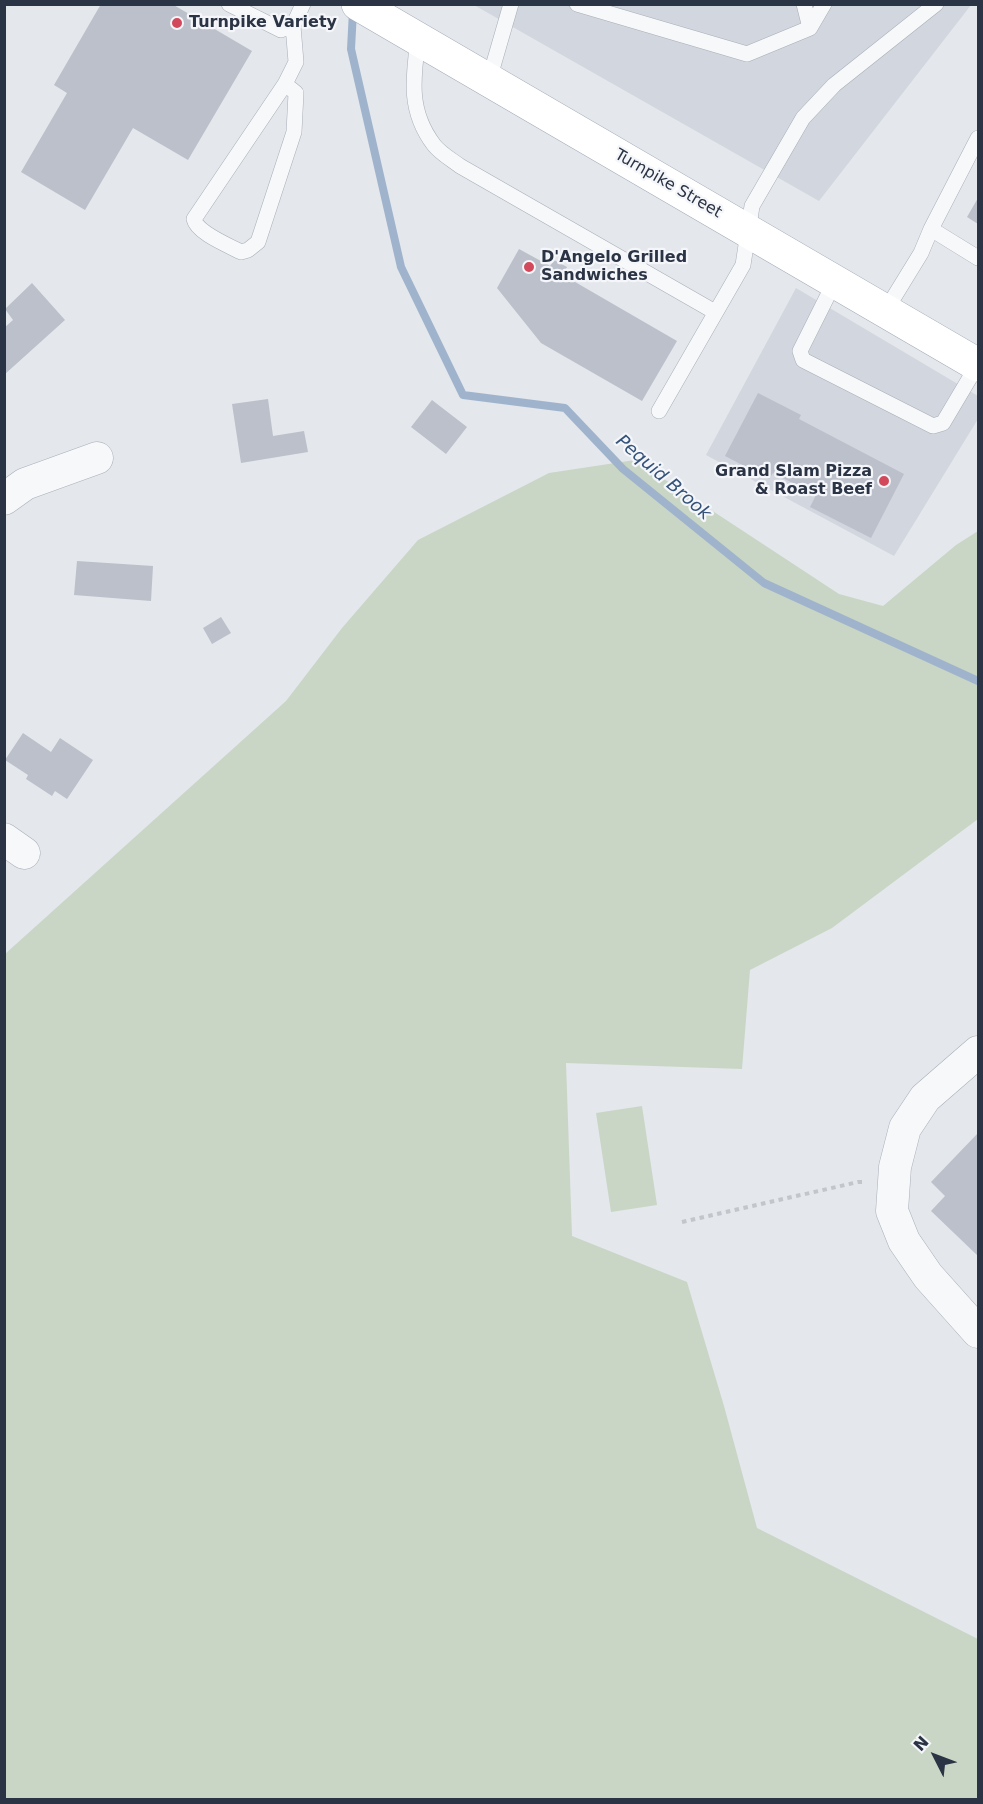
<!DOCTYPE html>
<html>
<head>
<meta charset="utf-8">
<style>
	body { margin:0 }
	#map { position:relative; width:983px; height:1804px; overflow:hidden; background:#e4e7ec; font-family:"DejaVu Sans",sans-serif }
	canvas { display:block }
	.frame { position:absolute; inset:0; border:6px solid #2b3445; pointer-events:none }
	.north { position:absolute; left:905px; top:1726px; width:60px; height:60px; -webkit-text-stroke:4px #f4f6f9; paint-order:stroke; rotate:312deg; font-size:16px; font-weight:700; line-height:24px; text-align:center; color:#2b3445 }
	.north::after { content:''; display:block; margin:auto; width:21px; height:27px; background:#2b3445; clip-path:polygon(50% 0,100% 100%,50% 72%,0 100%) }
</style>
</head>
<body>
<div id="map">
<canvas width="983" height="1804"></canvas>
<div class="frame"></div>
<div class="north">N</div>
</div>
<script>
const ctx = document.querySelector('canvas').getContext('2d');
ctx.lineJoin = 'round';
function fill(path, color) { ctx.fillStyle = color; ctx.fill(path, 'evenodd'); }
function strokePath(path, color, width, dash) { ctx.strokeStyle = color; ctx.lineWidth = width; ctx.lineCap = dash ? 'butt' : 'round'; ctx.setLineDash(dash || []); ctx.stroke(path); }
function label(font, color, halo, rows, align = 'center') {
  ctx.font = font + ' "DejaVu Sans",sans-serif'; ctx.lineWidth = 4.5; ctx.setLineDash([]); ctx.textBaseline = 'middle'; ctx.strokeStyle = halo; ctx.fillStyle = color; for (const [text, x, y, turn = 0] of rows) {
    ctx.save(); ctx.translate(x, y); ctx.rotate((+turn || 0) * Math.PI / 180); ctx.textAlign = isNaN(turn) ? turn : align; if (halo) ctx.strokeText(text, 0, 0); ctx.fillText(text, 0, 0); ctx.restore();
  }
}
fill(new Path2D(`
	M474 5H971L819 201Z
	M796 288 978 396V419L894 556 706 455Z`), '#d2d6de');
fill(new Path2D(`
	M635 460 839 594 883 606 956 545 978 531V819L832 928 750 970 742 1069 566 1063 572 1236 687 1282 724 1406 757 1528 978 1639V1799H5V954L286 701 342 628 418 540 549 473Z
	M642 1106 657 1205 611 1212 596 1113Z`), '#c9d6c5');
strokePath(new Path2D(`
	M353 11 351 49 401 267 463 395 565 408 623 469 764 583 978 681`), '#9fb4cc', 8);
fill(new Path2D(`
	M101 4H172L252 51 188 160 133 128 85 210 21 172 67 93 54 85Z
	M978 198V224L967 217Z
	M519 249 550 266 554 260 567 267 563 275 677 341 642 401 541 343 497 288Z
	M32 283 65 320 4 375V328L13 320 5 309Z
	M758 393 801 415 799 419 904 474 871 538 810 507 816 495 773 473 769 479 725 456Z
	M268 399 273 436 304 431 308 452 241 463 232 404Z
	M432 400 467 427 446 454 411 427Z
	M77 561 153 566 151 601 74 595Z
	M221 617 231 633 212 644 203 628Z
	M23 733 51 752 60 738 93 760 67 799 55 791 52 796 26 779 28 775 5 760Z
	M978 1133V1256L931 1211 945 1196 931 1182Z`), '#bbc0ca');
const service = new Path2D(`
	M229 4 281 30 293 26 303 4
	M577 4 747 54 810 28 824 4
	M804 4 810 28
	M418 40C413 78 408 111 434 145 440 153 452 160 460 166L715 312
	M489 80 511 4
	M285 84 296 93 294 132 258 242 248 250 241 252C228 245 197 233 194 219L285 84 296 62 293 26
	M931 229 978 138
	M835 281 800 351 803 360 933 426 943 423 978 364
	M886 310 921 253 931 229 978 258
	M659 411 743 265 752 206 803 118 834 85 936 4`);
const minor = new Path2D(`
	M4 499 25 484 97 458
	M4 839 24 853
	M978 1052 925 1098 905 1128 895 1167 892 1211 904 1241 928 1276 978 1332`);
const primary = new Path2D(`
	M358 4 978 365`);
strokePath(service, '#a9aeb7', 16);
strokePath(minor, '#a9aeb7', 33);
strokePath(primary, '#a3abb8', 34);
strokePath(new Path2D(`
	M682 1222 858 1182H866`), '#c2c5cb', 4, [4.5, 4.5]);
strokePath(service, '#f7f8fa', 15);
strokePath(minor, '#f7f8fa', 32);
strokePath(primary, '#fff', 33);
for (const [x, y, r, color] of [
	[177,23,6,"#d1495b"],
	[529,267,6,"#d1495b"],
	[884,481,6,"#d1495b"]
]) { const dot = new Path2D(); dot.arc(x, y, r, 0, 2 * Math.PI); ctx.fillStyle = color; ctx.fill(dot); strokePath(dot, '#f4f6f9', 2); }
label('bold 16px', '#2b3445', '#f4f6f9', [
	["Turnpike Variety",189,23],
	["D'Angelo Grilled",541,258],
	["Sandwiches",541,276],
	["Grand Slam Pizza",872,472,"right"],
	["& Roast Beef",872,490,"right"]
], 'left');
label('16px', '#2b3445', '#f4f6f9', [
	["Turnpike Street",668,184,30]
]);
label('italic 18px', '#34527a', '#f4f6f9', [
	["Pequid Brook",663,478,41]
]);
</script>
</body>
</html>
